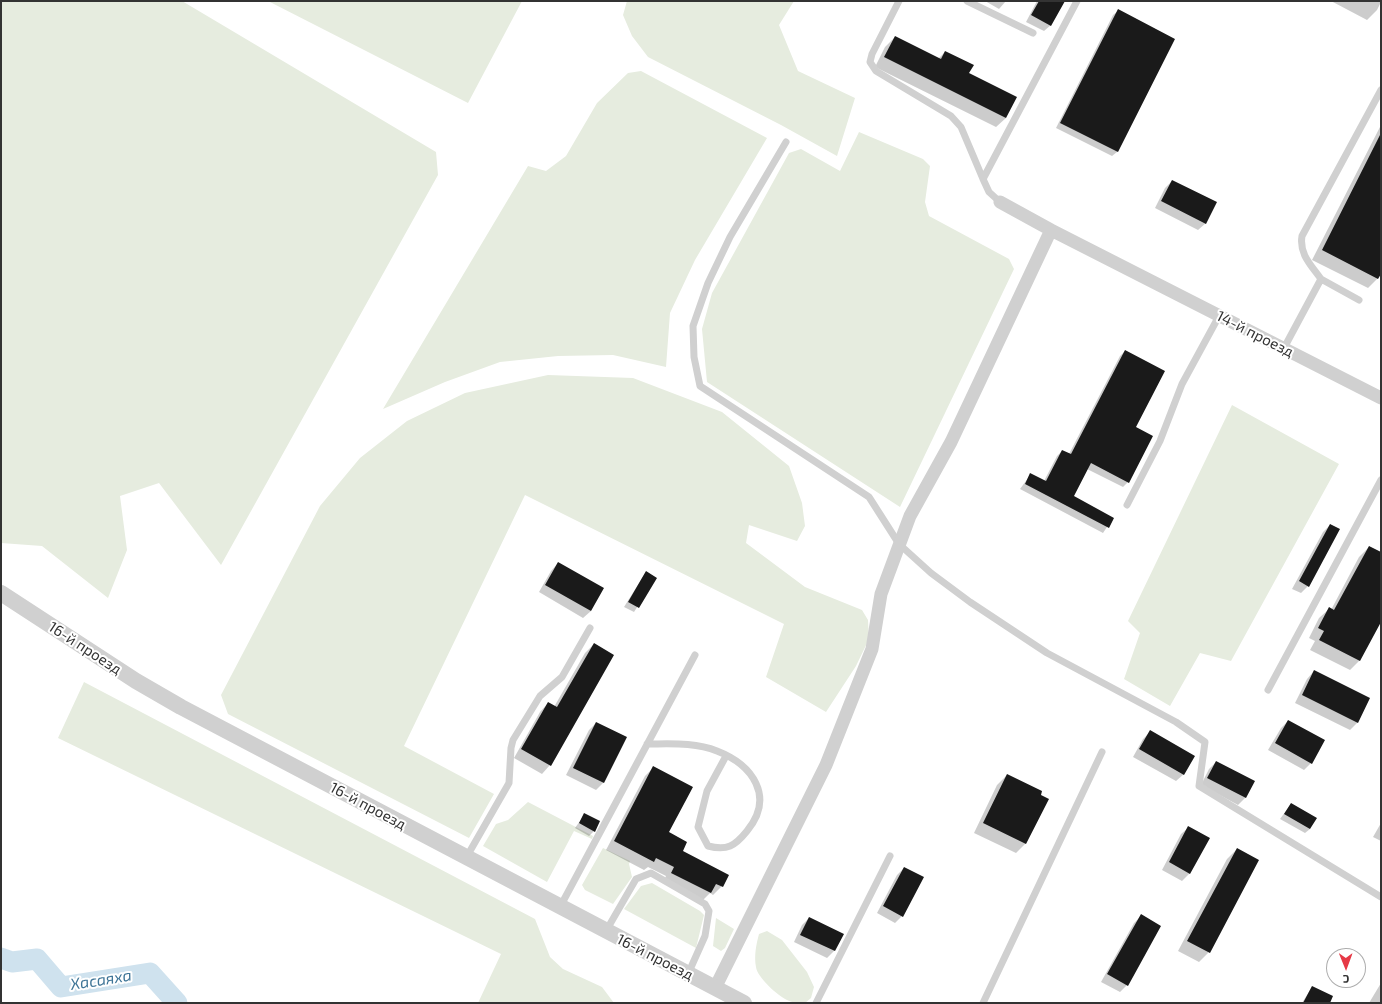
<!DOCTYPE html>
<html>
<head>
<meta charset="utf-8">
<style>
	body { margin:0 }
	#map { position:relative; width:1382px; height:1004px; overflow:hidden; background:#fff; font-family:"Exo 2",sans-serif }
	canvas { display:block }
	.frame { position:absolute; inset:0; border:2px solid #333; pointer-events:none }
	.north { position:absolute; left:1326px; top:948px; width:40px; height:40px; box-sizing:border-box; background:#fff; border:1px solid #adadad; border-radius:50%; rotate:179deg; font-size:11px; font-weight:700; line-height:16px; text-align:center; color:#333 }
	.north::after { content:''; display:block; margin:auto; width:14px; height:18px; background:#e63946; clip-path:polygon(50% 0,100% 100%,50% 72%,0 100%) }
</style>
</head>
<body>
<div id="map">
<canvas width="1382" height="1004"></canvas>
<div class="frame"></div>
<div class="north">С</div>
</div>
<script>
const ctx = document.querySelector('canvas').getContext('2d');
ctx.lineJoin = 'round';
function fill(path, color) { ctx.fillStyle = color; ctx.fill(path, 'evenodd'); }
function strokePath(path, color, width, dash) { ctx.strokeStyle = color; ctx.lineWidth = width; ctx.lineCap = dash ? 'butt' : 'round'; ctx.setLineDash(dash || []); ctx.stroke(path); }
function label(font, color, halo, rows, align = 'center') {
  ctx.font = font + ' "Exo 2",sans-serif'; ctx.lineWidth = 4; ctx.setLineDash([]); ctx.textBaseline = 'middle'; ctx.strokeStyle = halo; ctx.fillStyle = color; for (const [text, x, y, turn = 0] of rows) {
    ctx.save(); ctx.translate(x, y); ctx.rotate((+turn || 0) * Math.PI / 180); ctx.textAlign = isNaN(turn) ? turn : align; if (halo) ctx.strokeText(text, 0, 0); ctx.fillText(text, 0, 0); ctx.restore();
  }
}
fill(new Path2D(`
	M1 1H182L436 152 438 175 221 565 159 483 120 496 127 550 108 598 42 546 1 543Z
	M268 1H522L468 103Z
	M627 1H794L779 25 798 71 855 98 837 156 781 125 648 57 632 36 623 15Z
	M641 71 767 138 695 260 670 313 666 367 613 355 558 356 500 362 445 382 383 409 528 166 546 171 566 156 597 103 628 73Z
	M859 132 923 159 930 166 925 202 929 216 1009 259 1014 269 900 507 707 382 702 329 712 293 789 153 801 149 840 171Z
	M548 375 633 378 722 412 789 466 802 503 805 526 797 541 749 525 746 543 805 587 862 610 868 620 869 639 856 666 826 712 766 677 784 624 525 495 404 746 494 794 469 838 228 714 221 695 320 506 360 458 407 421 465 393Z
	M1232 405 1339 464 1231 661 1200 653 1170 706 1124 679 1140 633 1128 621Z
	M84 682 535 919 550 957 563 969 602 987 614 1003H478L501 954 58 738Z
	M528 802 593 836 592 839 574 831 547 882 483 846 496 824 508 820Z
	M603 848 630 861 629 864 632 877 613 904 585 890 582 885Z
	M652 883 700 911 704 915 696 948 624 909 641 886Z
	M716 918 734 929 725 948 721 951 713 946Z
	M767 931 782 940 807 972 814 987 811 998 805 1003C798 1003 793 1003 787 1000 778 996 757 977 756 967 754 956 756 945 759 934Z`), '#e6ecdf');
fill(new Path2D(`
	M985 1H1006L999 9Z
	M1037 1H1064L1051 25 1044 31 1026 22Z
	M1331 1H1381V2L1377 10 1367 20Z
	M1118 11 1174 39 1117 152 1112 156 1056 128 1113 15Z
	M895 37 938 59 945 52 968 74 1006 118 996 127 875 67 885 47Z
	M1381 125V271L1378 278 1368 288 1312 260Z
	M1172 181 1206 223 1198 230 1155 208 1165 188Z
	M1125 351 1135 427 1128 482 1123 487 1087 469 1073 497 1113 518 1103 533 1020 489 1031 474 1044 481 1057 456 1062 451 1069 454 1120 356Z
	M1330 525 1308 586 1301 593 1292 589 1323 532Z
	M1369 547 1381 553V620L1359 661 1350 670 1310 650 1315 641 1309 638 1319 618 1329 609 1331 610 1359 557Z
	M558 563 591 611 583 618 539 592 551 571Z
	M646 572 656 578 634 612 624 607Z
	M594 644 550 765 542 774 514 758 540 712 548 703 554 707 585 653Z
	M1314 671 1369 699 1357 723 1350 730 1295 703 1307 679Z
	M1288 721 1311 763 1304 770 1268 750 1281 728Z
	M596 723 626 737 603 783 596 790 566 775 589 730Z
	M1150 732 1184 774 1176 781 1133 757 1143 739Z
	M1216 762 1253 782 1245 798 1238 805 1201 785 1209 769Z
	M653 768 668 833 681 851 722 886 713 895 710 893 701 902 663 882 666 876 648 867 644 870 606 850 645 776Z
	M1007 775 1040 795 1026 843 1016 853 974 833 997 785Z
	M1291 804 1310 829 1305 833 1280 819Z
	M585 814 594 831 589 836 575 828Z
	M1381 823V841L1373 837Z
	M1189 827 1190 873 1182 881 1162 870 1181 834Z
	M1237 849 1209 952 1199 962 1178 951 1227 859Z
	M904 868 902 916 895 923 877 913 897 875Z
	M1141 916 1127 985 1120 992 1101 982 1134 923Z
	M809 918 842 934 834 951 827 958 794 942 802 925Z
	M1381 983V1003H1369Z
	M1312 987 1328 1003H1302Z`), '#0003');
strokePath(new Path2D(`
	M1 958 12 962 37 959 61 987 150 973 177 1003`), '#cfe2ee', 21);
fill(new Path2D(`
	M1039 1H1065L1051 26 1031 15Z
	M1118 9 1175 39 1118 152 1060 123Z
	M895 36 941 59 945 51 974 65 969 73 1017 97 1006 118 884 57Z
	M1381 133V274L1378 279 1322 250Z
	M1172 180 1217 202 1206 224 1161 201Z
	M1125 350 1165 371 1136 427 1153 436 1129 483 1091 463 1074 496 1114 518 1109 528 1025 484 1030 473 1046 481 1062 450 1071 454Z
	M1330 524 1340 529 1309 587 1299 581Z
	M1369 546 1381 552V622L1360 661 1319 640 1324 631 1318 628 1329 607 1334 610Z
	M558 562 604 588 591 611 545 585Z
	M646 571 657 578 639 608 628 602Z
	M594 643 614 655 551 766 521 749 548 702 557 707Z
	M1314 670 1370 698 1358 723 1302 695Z
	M1288 720 1325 740 1312 764 1275 743Z
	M596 722 627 737 604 783 573 768Z
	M1150 730 1195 756 1184 775 1139 749Z
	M1216 761 1255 781 1246 798 1207 778Z
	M653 766 693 787 669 832 687 842 683 851 729 875 723 887 716 884 711 893 671 873 674 867 656 858 654 862 614 841Z
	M1007 774 1042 791 1041 795 1049 799 1026 844 983 823Z
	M1291 803 1317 818 1310 829 1284 814Z
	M584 813 600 821 595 832 579 823Z
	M1188 826 1210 838 1190 874 1169 862Z
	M1237 848 1259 860 1210 953 1187 941Z
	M904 867 924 877 903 917 883 906Z
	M1141 914 1161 926 1128 986 1107 974Z
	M809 917 844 934 835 951 800 935Z
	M1312 986 1333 996 1330 1003H1303Z`), '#1a1a1a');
strokePath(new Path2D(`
	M899 1 872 54 870 62 876 71 951 116 961 127 983 179
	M967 1 1033 33
	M786 142 730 237 708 283 693 326 694 357 700 386 869 497 899 544 931 573 970 602 1047 653 1176 722 1205 742 1199 786 1381 897
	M1000 202 989 192 983 179 1077 1
	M1321 279 1359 300
	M1284 348 1321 279C1311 265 1299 254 1302 236L1381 90
	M1127 505 1160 441 1182 384 1219 316
	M1268 690 1381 480
	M647 744C670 744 695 742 717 751 753 765 775 797 747 831 735 846 727 851 708 846L698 827 707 791 726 756
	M466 858 509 783 511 748 513 740 540 696 562 677 590 628
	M560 907 695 655
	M606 931 636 879 651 873 705 904 709 911 705 936 688 974
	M816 1003 890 856
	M983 1003 1102 752`), '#d0d0d0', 7);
strokePath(new Path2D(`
	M1000 202 1051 230
	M715 988 826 765 872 649 881 594 910 516 951 442 1051 230 1381 398`), '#d0d0d0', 13);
strokePath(new Path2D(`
	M1 593 136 681 181 707 744 1003`), '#d0d0d0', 16);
label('15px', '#333', '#fff', [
	["14-й проезд",1255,334,27],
	["16-й проезд",85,648,33],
	["16-й проезд",368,806,28],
	["16-й проезд",655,957,27]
]);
label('italic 16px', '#3f7597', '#fff', [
	["Хасаяха",101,980,-9]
]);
</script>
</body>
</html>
